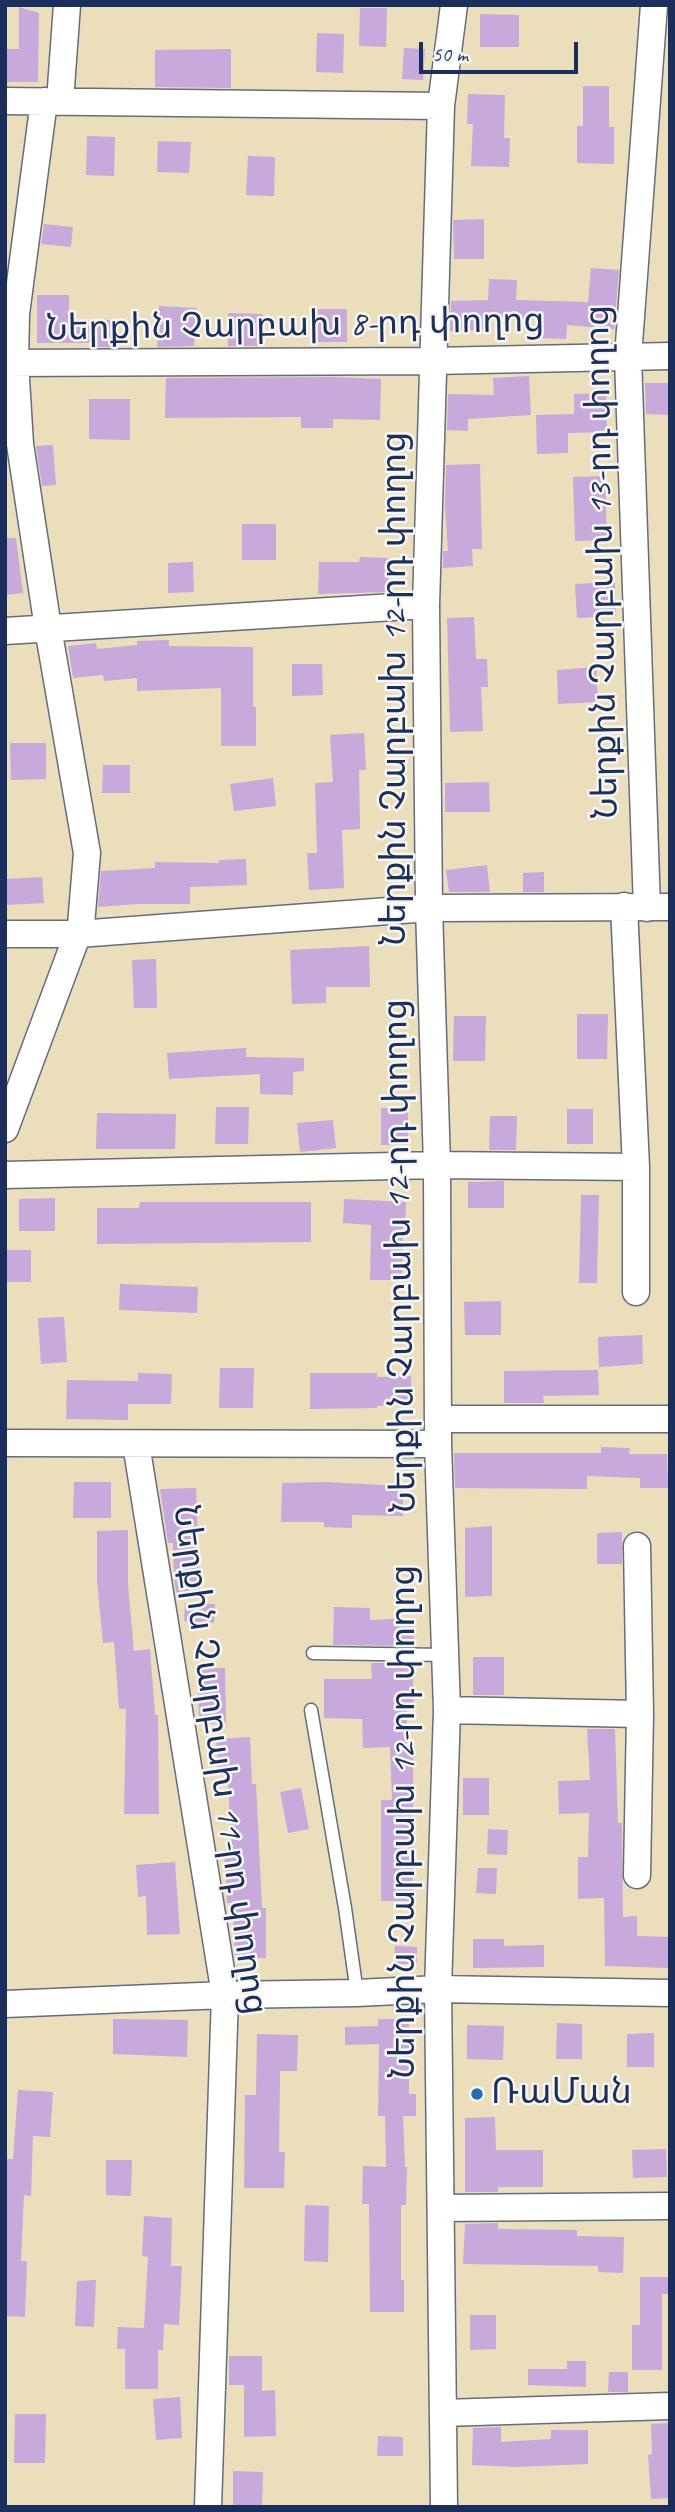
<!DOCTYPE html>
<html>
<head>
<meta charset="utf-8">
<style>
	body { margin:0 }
	#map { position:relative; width:675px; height:2512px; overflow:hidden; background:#ebdeba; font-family:Caveat,sans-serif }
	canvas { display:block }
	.frame { position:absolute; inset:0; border:7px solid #1b2f5e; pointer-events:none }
	.scale { position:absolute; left:419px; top:42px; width:159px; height:32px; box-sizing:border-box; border:4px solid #1b2f5e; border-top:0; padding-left:9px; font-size:21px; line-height:24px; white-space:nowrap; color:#1b2f5e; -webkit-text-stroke:5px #f6f6f2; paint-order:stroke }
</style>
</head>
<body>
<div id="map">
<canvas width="675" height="2512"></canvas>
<div class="frame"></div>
<div class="scale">50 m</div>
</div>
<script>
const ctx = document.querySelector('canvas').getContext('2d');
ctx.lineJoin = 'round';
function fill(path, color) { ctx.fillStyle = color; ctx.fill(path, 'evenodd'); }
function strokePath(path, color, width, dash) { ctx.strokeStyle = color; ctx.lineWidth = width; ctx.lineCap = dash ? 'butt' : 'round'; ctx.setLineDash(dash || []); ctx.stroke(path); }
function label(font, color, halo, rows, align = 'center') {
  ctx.font = font + ' Caveat,"Noto Sans Armenian",sans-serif'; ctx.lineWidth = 5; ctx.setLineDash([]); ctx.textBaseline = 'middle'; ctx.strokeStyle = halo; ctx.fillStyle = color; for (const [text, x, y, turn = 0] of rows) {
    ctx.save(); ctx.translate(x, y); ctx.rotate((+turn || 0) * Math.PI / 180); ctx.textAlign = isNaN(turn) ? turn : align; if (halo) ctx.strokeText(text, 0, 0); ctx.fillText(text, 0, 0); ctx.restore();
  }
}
fill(new Path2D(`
	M19 7 39 13 38 82H5V49H19Z
	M360 8H387L386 47 359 46Z
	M480 14 519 15V47H480Z
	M317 33 344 34 343 73 316 72Z
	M404 48 425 49 423 80 402 79Z
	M231 49V88L155 87V50Z
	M583 86H609V127H614V164L577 163V126H583Z
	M468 94 505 95 504 138H510L509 167 471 166 473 124H467Z
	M87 136 115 137 114 176 86 175Z
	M158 141 191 142 189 173 157 172Z
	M248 156 275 157 274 196 246 195Z
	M484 219V259H454L453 220Z
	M44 224 73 227 71 247 41 244Z
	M591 268 619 270 614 329 567 325 566 339 537 338 538 319 483 318V330L450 331 451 301 488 300 489 279 517 280 516 300 588 302Z
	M37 295H69V320H116V347H96V343H37Z
	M159 306 197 308 194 346 157 347Z
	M314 309H347V342H313Z
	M228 313 263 314 262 346H228Z
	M529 376 531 415 468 419V431L447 430 448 394 494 395 493 378Z
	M334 377 381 379 380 420 333 419V428H301V417L165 418 166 378Z
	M645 383H670V415L646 414Z
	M606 393 607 432 568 433V453L537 454 536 415 574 414V394Z
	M89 399H130V440L89 439Z
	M53 445 56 485 42 486 36 446Z
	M480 464 482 549H472L473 566 443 568V551H448L445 507 446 465Z
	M605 476 607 540 575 541 573 477Z
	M242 524H276V560H242Z
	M5 538H16L23 593 5 595Z
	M360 557 389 558 388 592 318 594 319 562H359Z
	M193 562 194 592 168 593V563Z
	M615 582 616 616 577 618 575 584Z
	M474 617 476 659H487L488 687H481L483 731 450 732 447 618Z
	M169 640V646L253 647V707H256V746H221V688L137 691V678L104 681 103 675 73 678 68 646 96 643 97 649 137 645V641Z
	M292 664H322L323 695 292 696Z
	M596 667 598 702 558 704 557 670Z
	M364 733 366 770H359L360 829 342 830 344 888 309 890 307 853H317L315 783 333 782 330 735Z
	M10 743H46V779L11 780Z
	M103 765H130V793H102Z
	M273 778 276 806 234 811 230 784Z
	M489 782 490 812H445V783Z
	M246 859 247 885 190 887V904H138L98 907 101 871 155 868V862L219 863V860Z
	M487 865 490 892H449L446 870Z
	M544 872V892H523V873Z
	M42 877 44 903 5 905V879Z
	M369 946 370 987H326V1003L292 1004 290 950Z
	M156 959 157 1008H134L132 960Z
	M577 1014H608L607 1059H577Z
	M454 1016H486L485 1061H453Z
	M246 1048V1057L304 1058V1071L293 1072V1095L260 1094V1074L169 1079 167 1053Z
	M216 1107H249L248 1144H215Z
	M381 1108 408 1109V1145H381Z
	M567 1109H593V1144H567Z
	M97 1113 176 1114 175 1149H96Z
	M490 1116H517L516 1150H489Z
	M333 1120 336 1148 300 1152 297 1123Z
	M504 1181V1208H468V1182Z
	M581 1195H599L597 1283H579Z
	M55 1198V1231H19V1199Z
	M344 1199 406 1202 405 1226H403L402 1280H370L371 1225 343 1223Z
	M140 1202H311V1242L97 1244V1208H139Z
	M5 1250H31V1282H5Z
	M120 1284 198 1287 197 1313 119 1310Z
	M501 1301V1335H465L464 1302Z
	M64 1317 67 1362 41 1364 38 1318Z
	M642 1335 643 1364 599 1367 598 1337Z
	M220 1368H254L253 1408H219Z
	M598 1370 599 1395 543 1396 544 1403H504V1371Z
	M138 1373 172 1374 171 1404H128V1420L66 1419 67 1380 138 1381Z
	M310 1373H377V1377L411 1376 412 1404 377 1406V1408L310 1409Z
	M601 1447 630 1448 629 1454H667L668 1488H640V1478L587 1476V1489L455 1488 454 1453H601Z
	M74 1482H111V1518H73Z
	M324 1482 403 1486V1516L352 1515V1528L324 1527V1522H281L282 1483Z
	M196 1488 200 1598H177L174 1579 173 1543H168L160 1489Z
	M492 1526V1596L465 1597V1528Z
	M128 1530V1585L134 1651 150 1649 155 1715H158L159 1814H124L126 1709H119L114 1642 103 1643 97 1581V1531Z
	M622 1532V1564H597V1533Z
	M185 1603 215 1604 214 1623 184 1621Z
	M334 1607 370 1608V1620L413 1618 414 1646 333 1645Z
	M473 1657H504V1695H473Z
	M371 1663H412L414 1706H407V1749H413V1901H381V1800H392L390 1747 363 1748 362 1719 324 1718V1679H372Z
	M198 1668H225L226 1723 199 1724Z
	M587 1729H615L618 1823H622L623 1917 637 1916V1936L670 1937V1968L605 1966 604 1898 578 1899V1857H588L589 1813 559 1814 558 1781 590 1780Z
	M250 1737 252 1784H256L262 1908H266V1958H235L232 1903H227L224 1850 232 1849 227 1772 218 1773 216 1739Z
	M463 1778H489V1815H463Z
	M301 1788 309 1829 288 1833 280 1792Z
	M488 1829 508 1830 507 1855 487 1854Z
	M175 1862 180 1934 147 1935 146 1896 138 1897 136 1865Z
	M478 1868H497L496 1894 476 1893Z
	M473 1939H504V1946L544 1945V1967L473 1968Z
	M395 1946 417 1947V1964H394Z
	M113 2019 188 2020 187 2057 113 2054Z
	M378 2019H409V2094H416V2116H403L405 2167H407L406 2205H401V2280H404V2312H370L369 2204H362L363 2166 386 2167 385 2116H378L379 2044 345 2045V2027L378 2026Z
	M557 2023 582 2024V2059H556Z
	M467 2025 504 2026 503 2060 467 2059Z
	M654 2033V2067H627V2034Z
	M257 2034 298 2035 297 2071H280L279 2152H285L284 2188H244L245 2095H256Z
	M18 2090 53 2092 50 2137 33 2136 31 2196 24 2195 21 2261H27L25 2317 5 2316V2159H13Z
	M495 2117 496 2150H543V2187H498V2192H465V2118Z
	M666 2149 667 2177 633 2178 632 2150Z
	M106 2160H132L131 2196 106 2195Z
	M305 2205 329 2206 328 2262 304 2261Z
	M144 2216 172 2218 171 2266H182L179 2325 164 2324 163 2350H158V2389H125V2349H117L118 2327 144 2328 148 2257 142 2256Z
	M498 2223V2229L577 2230V2236L624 2237 623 2273 598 2272V2266L463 2264 465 2224Z
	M640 2277H670V2294H662V2370H632V2325H640Z
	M96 2280 94 2327 75 2326 77 2281Z
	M470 2315H496V2349L470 2350Z
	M229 2356H262V2391L275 2390 276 2436 244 2437V2385H229Z
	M567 2361H586V2387L528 2385V2369H567Z
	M609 2372H628V2392H608Z
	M180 2397 182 2438 156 2440 153 2399Z
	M15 2414H46L45 2463H14Z
	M670 2423V2498L651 2499 648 2455 652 2454 651 2424Z
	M501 2427V2442L551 2439V2430H588V2464L516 2467 472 2465 473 2428Z
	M378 2436 403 2437V2456H377Z
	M233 2471 263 2472 262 2507H233Z`), '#c7a9db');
const lane = new Path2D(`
	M313 1653 445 1655
	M311 1710 345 1908 357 1993`);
const street = new Path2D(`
	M5 101 441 106
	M60 101 67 5
	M5 363 433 361 670 356
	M5 631 426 605
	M624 906 636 1167V1292
	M647 908 628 357 654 5
	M5 934H78L429 908 670 907
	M5 1129 81 925 87 853 48 628 20 444 15 363 16 314 44 101
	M5 1175 437 1165 636 1167
	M438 1419H670
	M5 1443 438 1444
	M136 1444 225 1995 208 2507
	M447 1710 640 1714
	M637 1875 640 1714 637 1546
	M5 2004 225 1995 357 1993 438 1989 670 1993
	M441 2208 670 2206
	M443 2413 670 2406
	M444 2507 438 1989 447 1710 438 1444 437 1165 429 908 426 605 441 106 454 5`);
strokePath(lane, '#646c7e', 15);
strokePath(street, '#646c7e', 29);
strokePath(lane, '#fff', 12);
strokePath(street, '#fff', 26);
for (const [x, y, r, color] of [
	[477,2094,7,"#1f6fb2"]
]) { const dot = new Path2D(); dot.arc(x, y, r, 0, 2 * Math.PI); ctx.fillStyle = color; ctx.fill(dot); strokePath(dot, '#f6f6f2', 2.5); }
label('35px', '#1b2f5e', '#f6f6f2', [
	["Ներքին Չարբախ 8-րդ փողոց",295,326,-1],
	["Ներքին Չարբախ 13-րդ փողոց",603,562,-91],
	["Ներքին Չարբախ 12-րդ փողոց",396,689,-90],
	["Ներքին Չարբախ 12-րդ փողոց",401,1256,-91],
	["Ներքին Չարբախ 11-րդ փողոց",219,1760,82],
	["Ներքին Չարբախ 12-րդ փողոց",405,1822,-90]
]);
label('35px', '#1b2f5e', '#f6f6f2', [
	["ՌաՄան",491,2094]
], 'left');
</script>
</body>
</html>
